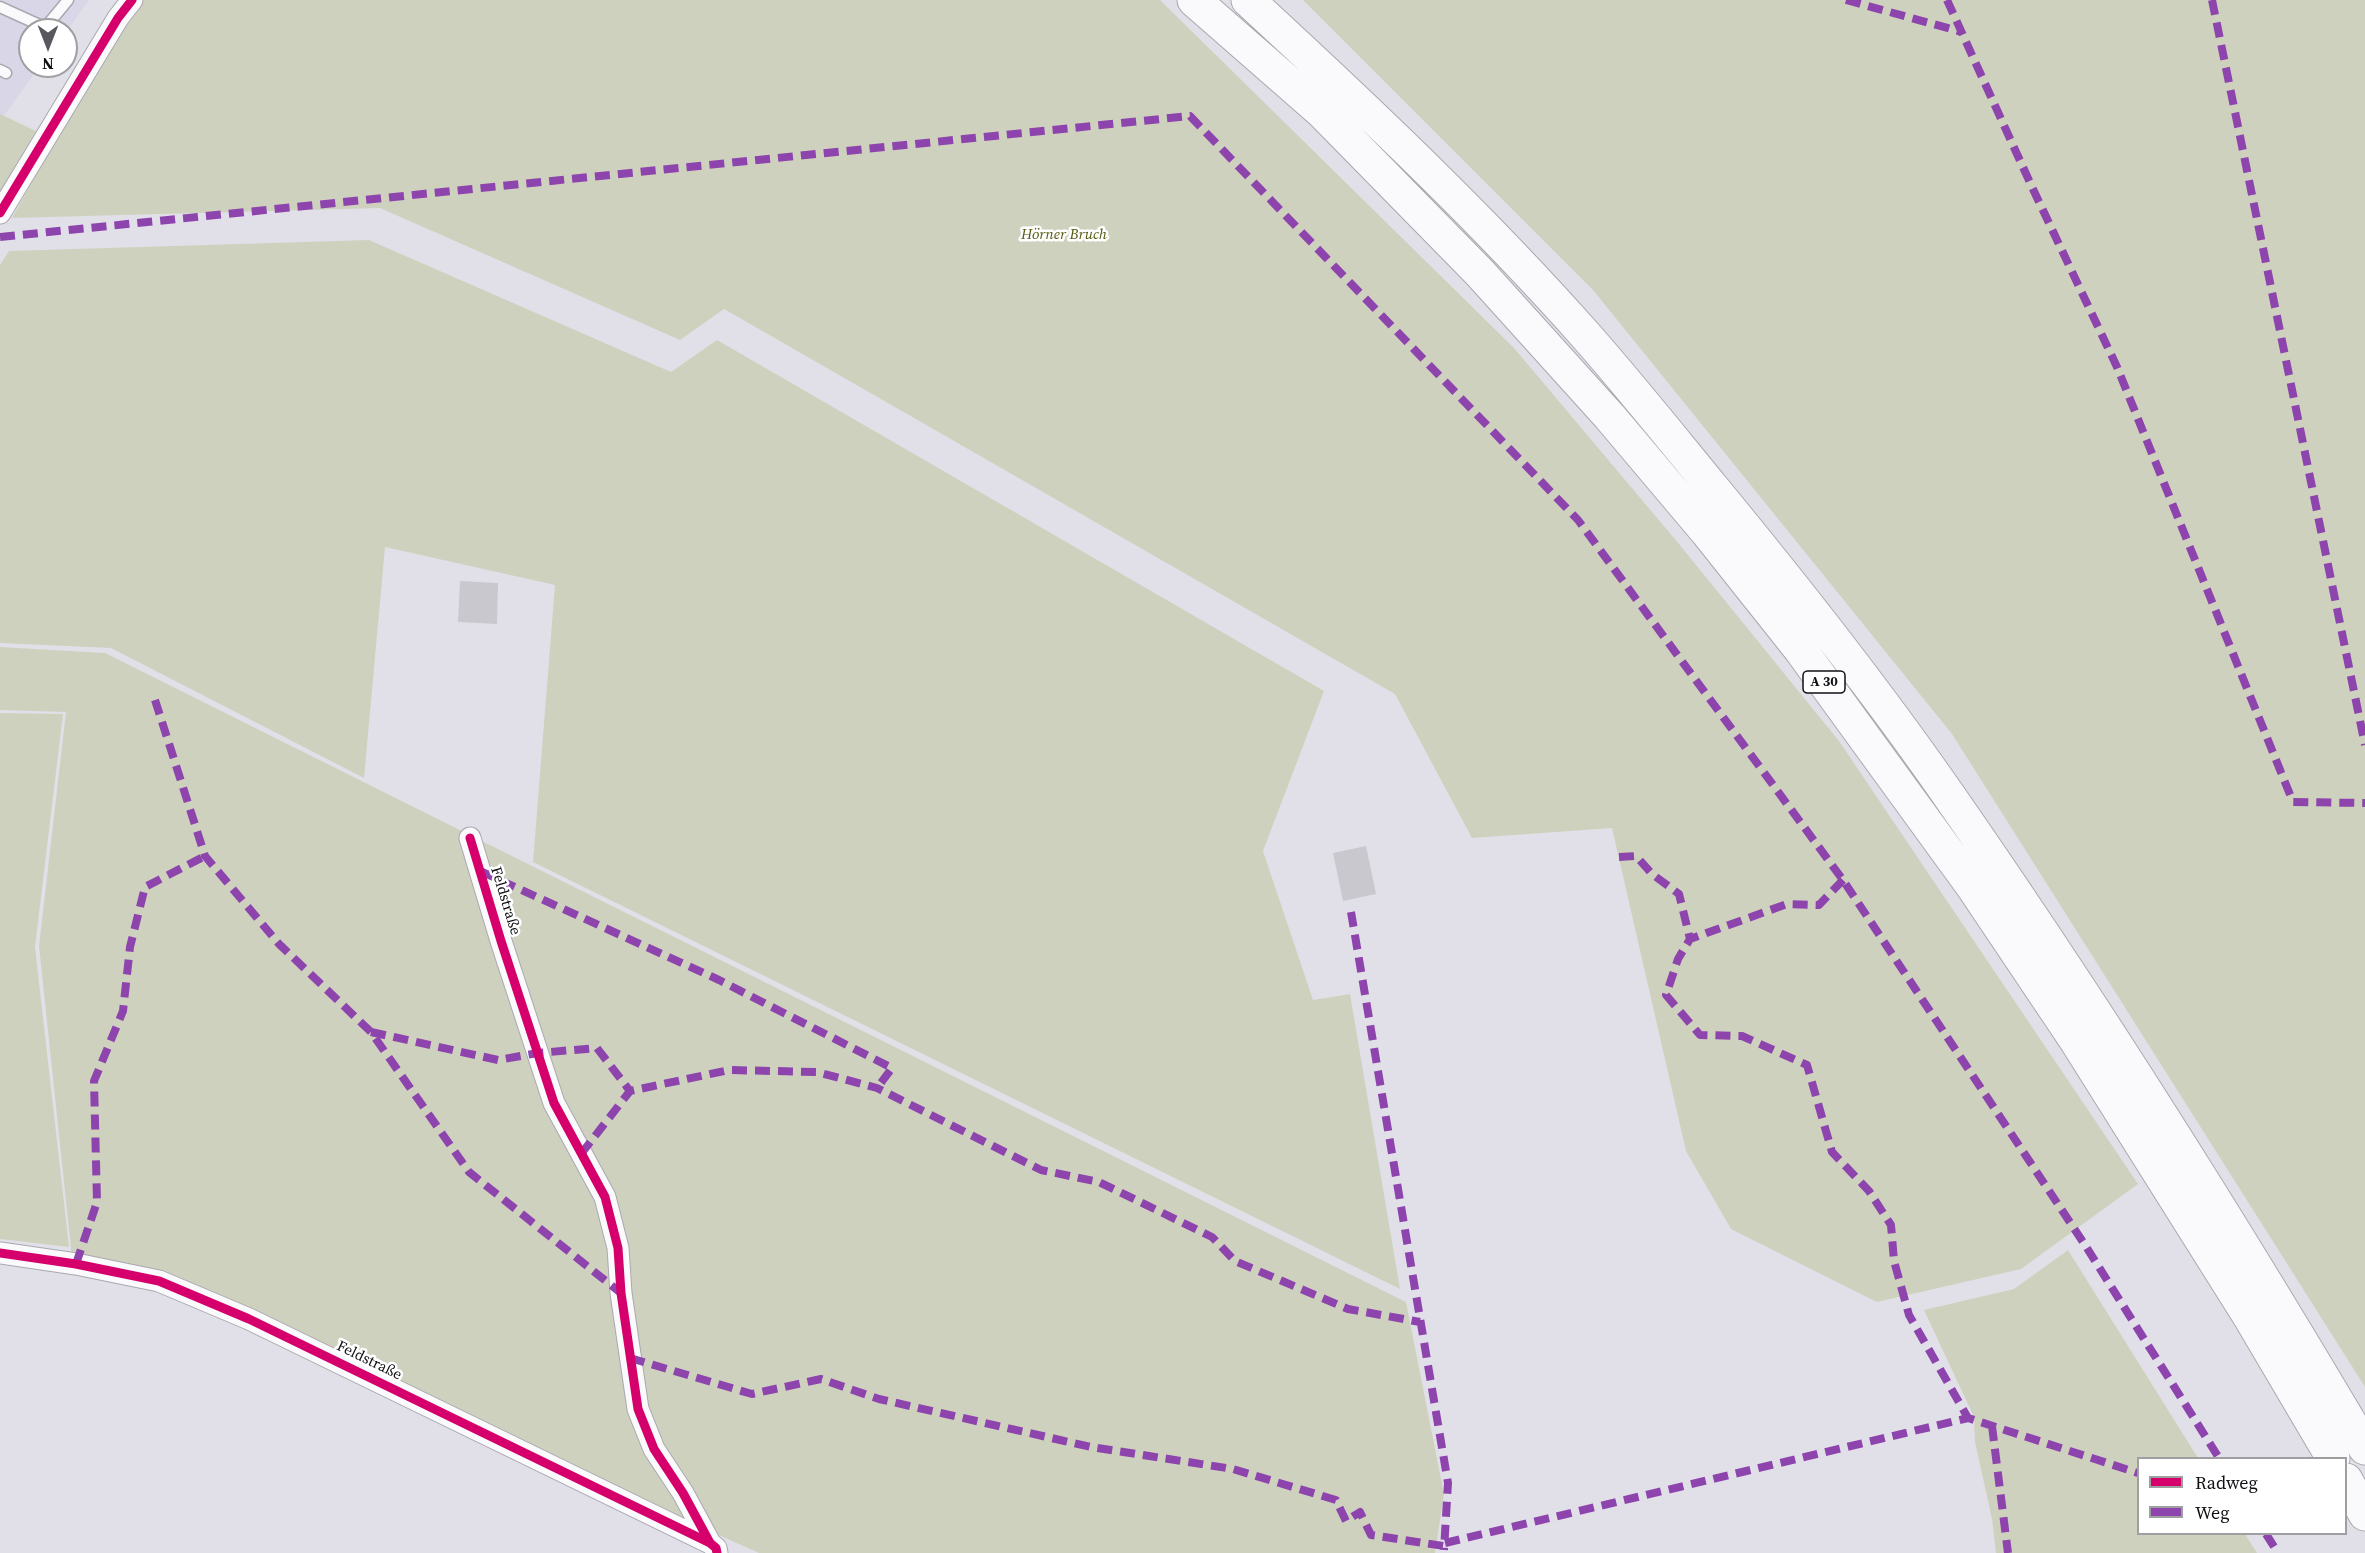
<!DOCTYPE html>
<html>
<head>
<meta charset="utf-8">
<style>
	body { margin:0 }
	#map { position:relative; width:2365px; height:1553px; overflow:hidden; background:#e1e0e8; font-family:"Source Serif 4",serif }
	canvas { display:block }
	.legend { position:absolute; left:2137px; top:1457px; width:210px; height:78px; box-sizing:border-box; background:#fff; border:2px solid #9f9fa1; margin:0; padding:8px 10px; list-style:none; font-size:18px; color:#100f14 }
	.legend li { display:flex; align-items:center; gap:12px; height:30px }
	.legend b { width:30px; border:2px solid #9f9fa1 }
	.north { position:absolute; left:18px; top:18px; width:60px; height:60px; box-sizing:border-box; background:#fff; border:2px solid #9f9fa1; border-radius:50%; rotate:180deg; font-size:16px; font-weight:700; line-height:24px; text-align:center; color:#100f14 }
	.north::after { content:''; display:block; margin:auto; width:21px; height:27px; background:#59585e; clip-path:polygon(50% 0,100% 100%,50% 72%,0 100%) }
</style>
</head>
<body>
<div id="map">
<canvas width="2365" height="1553"></canvas>
<ul class="legend">
<li><b style="height:8px;background:#d6006c"></b>Radweg</li>
<li><b style="height:8px;background:#8e44ad"></b>Weg</li>
</ul>
<div class="north">N</div>
</div>
<script>
const ctx = document.querySelector('canvas').getContext('2d');
ctx.lineJoin = 'round';
function fill(path, color) { ctx.fillStyle = color; ctx.fill(path, 'evenodd'); }
function strokePath(path, color, width, dash) { ctx.strokeStyle = color; ctx.lineWidth = width; ctx.lineCap = dash ? 'butt' : 'round'; ctx.setLineDash(dash || []); ctx.stroke(path); }
function label(font, color, halo, rows, align = 'center') {
  ctx.font = font + ' "Source Serif 4",serif'; ctx.lineWidth = 5; ctx.setLineDash([]); ctx.textBaseline = 'middle'; ctx.strokeStyle = halo; ctx.fillStyle = color; for (const [text, x, y, turn = 0] of rows) {
    ctx.save(); ctx.translate(x, y); ctx.rotate((+turn || 0) * Math.PI / 180); ctx.textAlign = isNaN(turn) ? turn : align; if (halo) ctx.strokeText(text, 0, 0); ctx.fillText(text, 0, 0); ctx.restore();
  }
}
fill(new Path2D(`
	M0 0H89L66 32 30 30V66H40L0 121Z`), '#d9d7e7');
fill(new Path2D(`
	M133 0H1160L1514 348 1679 544 1839 741 2138 1184 2021 1269 1877 1302 1731 1229 1686 1151 1612 828 1472 838 1395 694 724 309 680 340 380 208 12 218Z
	M1303 0H2365V1387L1952 734 1593 290Z
	M0 114 36 131 0 192Z
	M369 240 671 372 717 340 1324 691 1263 851 1313 1000 1350 994 1400 1289 533 862 555 585 385 547 364 778 111 648 0 643V265L9 251Z
	M0 647 105 653 1406 1302 1444 1494 1435 1553H759L174 1292 73 1267 39 946 66 712 0 710Z
	M0 713 63 714 35 947 69 1247 0 1239Z
	M2068 1250 2198 1458H2138V1534H2245L2257 1553H1996L1992 1519 1975 1442 1974 1417 1924 1310 2014 1289Z`), '#cfd1bf');
fill(new Path2D(`
	M460 581 498 583 497 624 458 622Z
	M1366 846 1376 894 1343 901 1333 853Z`), '#c9c8cf');
const lane = new Path2D(`
	M0 7 44 27 49 23 68 0
	M0 70 6 73`);
const street = new Path2D(`
	M0 213 118 18 132 0
	M470 838 501 941 554 1103 605 1197 618 1248 621 1293 638 1409 654 1449 683 1493 710 1543
	M0 1253 76 1264 159 1281 249 1319 710 1543 716 1548 717 1553`);
const highway = new Path2D(`
	M1194 0 1321 111 1480 273 1610 417 1707 532 1800 649 1973 887 2075 1039 2251 1319 2333 1458
	M1248 0C1365 108 1482 218 1588 338 1631 387 1671 437 1712 487 1792 584 1871 684 1943 787 2093 1002 2232 1223 2365 1448
	M2346 1480 2365 1514`);
strokePath(lane, '#a9a8af', 13);
strokePath(street, '#a9a8af', 23);
strokePath(highway, '#a9a8af', 35);
strokePath(lane, '#fafafc', 10);
strokePath(street, '#fafafc', 21);
strokePath(highway, '#fafafc', 33);
strokePath(new Path2D(`
	M1846 0 1962 32
	M1947 0 2032 187 2117 367 2293 802 2365 803
	M2212 0 2365 745
	M0 237 1190 116 1578 520 1843 880 2085 1245 2219 1458
	M155 700 205 856 279 944 371 1032 469 1172 621 1293
	M1619 857 1636 856 1652 874 1679 894 1690 939
	M480 871 719 980 892 1068 877 1088
	M1843 880 1819 905 1787 904 1690 939 1678 959 1666 995 1700 1035 1742 1036 1807 1065 1832 1152 1869 1191 1891 1225 1894 1261 1909 1315 1968 1418
	M1351 912 1448 1483 1444 1550
	M371 1032 498 1060 538 1053 597 1048 630 1091
	M581 1154 630 1091 729 1070 817 1072 877 1088 1041 1170 1099 1182 1212 1237 1235 1261 1348 1309 1420 1322
	M76 1264 97 1202 94 1081 123 1011 130 947 145 887 205 856
	M630 1358 752 1394 821 1379 879 1399 1091 1447 1233 1469 1336 1500 1346 1521 1360 1512 1371 1535 1444 1546
	M1992 1426 2008 1553
	M2266 1534 2278 1553
	M1445 1543 1968 1418 2138 1473`), '#8e44ad', 8, [15, 8]);
strokePath(new Path2D(`
	M0 213 118 18 132 0
	M470 838 501 941 554 1103 605 1197 618 1248 621 1293 638 1409 654 1449 683 1493 710 1543
	M0 1253 76 1264 159 1281 249 1319 710 1543 716 1548 717 1553`), '#d6006c', 9);
for (const [x, y, w] of [
	[1824,682,42]
]) { const box = new Path2D(); box.roundRect(x - w / 2, y - 11, w, 22, 4.5); ctx.fillStyle = '#fff'; ctx.fill(box); strokePath(box, '#100f14', 1.5); }
label('bold 14px', '#100f14', null, [
	["A 30",1824,682]
]);
label('italic 15px', '#575911', '#fff', [
	["Hörner Bruch",1064,235]
]);
label('15px', '#100f14', '#fff', [
	["Feldstraße",505,901,73],
	["Feldstraße",369,1361,26]
]);
</script>
</body>
</html>
